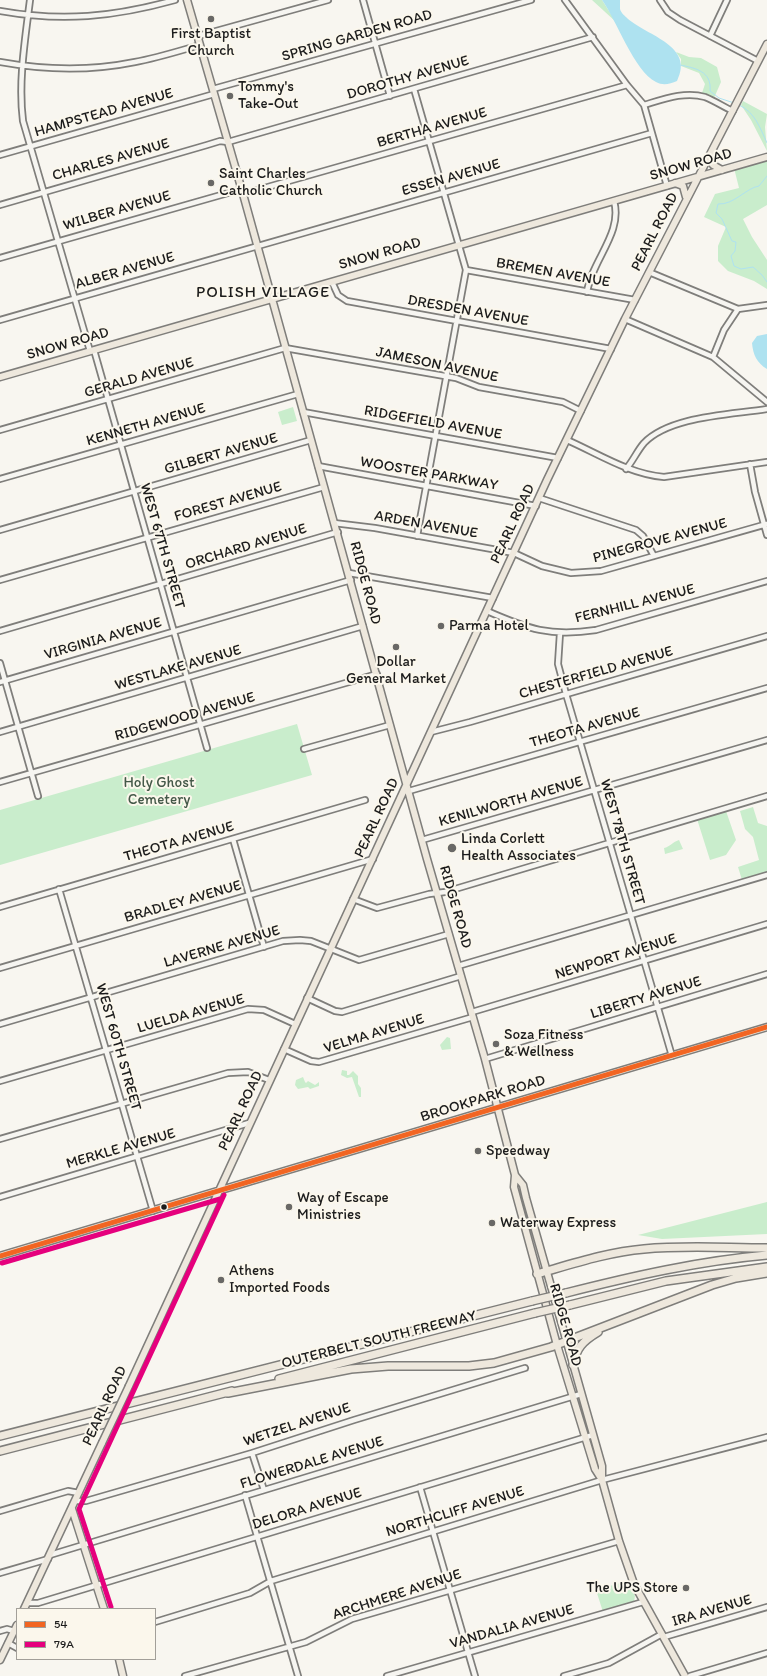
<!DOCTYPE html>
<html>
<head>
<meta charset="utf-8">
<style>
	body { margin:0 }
	#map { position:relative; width:767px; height:1676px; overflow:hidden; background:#f8f6f0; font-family:Itim,sans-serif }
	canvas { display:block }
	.legend { position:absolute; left:16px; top:1608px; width:140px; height:52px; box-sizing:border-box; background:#fbf7ec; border:1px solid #a29f99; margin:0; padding:5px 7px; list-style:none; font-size:12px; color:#1c1c1c }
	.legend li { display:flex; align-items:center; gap:8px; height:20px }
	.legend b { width:20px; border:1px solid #a29f99 }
</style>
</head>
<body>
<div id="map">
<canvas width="767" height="1676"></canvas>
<ul class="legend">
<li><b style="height:5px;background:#f26522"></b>54</li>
<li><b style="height:5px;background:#e5007d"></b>79A</li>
</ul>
</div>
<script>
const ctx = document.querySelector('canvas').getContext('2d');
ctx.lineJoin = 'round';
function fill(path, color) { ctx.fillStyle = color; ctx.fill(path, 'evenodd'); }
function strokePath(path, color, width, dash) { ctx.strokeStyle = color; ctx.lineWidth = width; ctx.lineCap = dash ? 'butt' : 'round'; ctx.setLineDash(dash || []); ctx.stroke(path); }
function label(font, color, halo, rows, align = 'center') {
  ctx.font = font + ' Itim,sans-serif'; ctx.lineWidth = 4; ctx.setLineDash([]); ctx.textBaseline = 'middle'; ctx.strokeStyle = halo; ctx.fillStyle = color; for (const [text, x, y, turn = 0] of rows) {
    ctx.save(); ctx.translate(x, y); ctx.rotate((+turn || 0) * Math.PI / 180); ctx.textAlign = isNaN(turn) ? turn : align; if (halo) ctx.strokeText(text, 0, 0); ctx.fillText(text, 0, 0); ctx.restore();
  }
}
fill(new Path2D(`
	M592 0H602L616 22Z
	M676 52 689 57 701 58 717 67 721 82 714 98 702 93 705 84 699 73 681 66V59Z
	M743 101 767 114 765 127 767 151 751 120 741 105Z
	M767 159V205L743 219 752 237 767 260V289L754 281 728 271 718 261V246L726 227 704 217 715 194 739 188 734 168Z
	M293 407 297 421 282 425 278 412Z
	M297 724 312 775 0 865V810Z
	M753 807 758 823 767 826V872L742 880 738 867 759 860 753 837 745 829 740 811Z
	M726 811 736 840 726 855 710 860 697 819Z
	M679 840 683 849 665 854 664 848C670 847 672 842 679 840Z
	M447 1037 450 1038 451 1049 442 1050 440 1045Z
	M342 1070 347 1071V1075H349L353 1071 358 1076V1084L361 1088V1097H359L352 1077 347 1078 341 1075Z
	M303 1077 305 1082 306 1083 308 1081 315 1085 319 1082V1086L310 1089 308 1087 298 1089 295 1085 296 1080Z
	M767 1202V1234L662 1239 638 1235Z
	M627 1581 635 1596 634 1602 603 1612 596 1590Z`), '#c9edcc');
fill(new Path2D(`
	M602 0H620C620 3 620 6 620 9 621 13 625 16 628 19 648 36 695 46 677 81 670 84 663 86 656 82 634 71 617 21 602 0Z
	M767 334V369C757 363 753 355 752 343L757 336Z`), '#aee2f0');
strokePath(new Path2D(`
	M680 65C695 68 712 71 710 91L719 98 734 103
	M739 105C755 112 760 128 767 143
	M767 176 759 186C746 188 734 205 718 204L716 213 722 219 732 241 736 242 735 251 731 256 734 266 741 269 753 267 762 275 767 282`), '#aee2f0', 1);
const minor = new Path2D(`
	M30 0C25 40 18 82 23 121L90 351
	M363 0 390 96
	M565 0 627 85 644 105 667 186
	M660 0 668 12 680 20 758 61
	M0 11C62 22 114 17 175 0
	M198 36 328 0
	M710 36 727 0
	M0 62C44 70 91 71 135 62 157 58 179 51 200 45
	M213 89 531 0
	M414 89 466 270 417 536
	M644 105C664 99 685 91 705 97 715 101 724 107 733 111
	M0 155 214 94
	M243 194 627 85
	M0 205 207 145 220 141 228 142 593 37
	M0 258 242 189
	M466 270 635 300
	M649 272 738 309 767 305
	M332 282 338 295 347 301 611 349
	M587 292C592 260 623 233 614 201
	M625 319 713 357 767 402
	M0 320 652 133
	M94 350 207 748
	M713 357 724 330 738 309
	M303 412 558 458
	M0 430 285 348 456 378 479 387 563 402 581 411
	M567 440C599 454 629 474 664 477L767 462
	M750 464 755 492 767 535
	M318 466 536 506
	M626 469C633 461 637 451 644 443 670 416 730 415 767 409
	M0 479 298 394
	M539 498 636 530 643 536 654 556
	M334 523 375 528 514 553 542 566 571 573 601 571 767 524
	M0 530 311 440
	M349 573 493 598
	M0 580 324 487
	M487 611C528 629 550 637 596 630L767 581
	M0 631 338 532
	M560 633 558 664 566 694 672 1056
	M0 663 38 796
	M0 682 351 580
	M0 732 363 626
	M431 732 470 722 767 636
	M304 749 390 725
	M0 782 377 674
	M409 791 767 688
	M233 839 264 947
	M422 840 767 740
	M59 889 153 1211
	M353 899 377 908 429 894 445 892 767 796
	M0 907 365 800
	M458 966 767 875
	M0 968 373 859
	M307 998 335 1011 342 1012 461 976
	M472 1012 767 924
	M0 1024 283 941 300 940 311 941 359 960 449 934
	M284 1049 311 1061 319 1062 473 1017
	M485 1059 767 974
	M0 1081 248 1009 264 1010 295 1024
	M0 1139 228 1073 248 1072 269 1080
	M0 1197 249 1123
	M252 1453 264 1490
	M420 1487 475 1676
	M245 1495 298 1676
	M76 1501H86L252 1453 354 1420 525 1368
	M0 1511 68 1491 79 1493
	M50 1555 581 1394
	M0 1573 48 1559
	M27 1603H38L593 1435
	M155 1622 250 1593 271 1581 602 1480 767 1437
	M0 1631 7 1629 14 1631
	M664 1637 767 1607
	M8 1643 17 1648
	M185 1676 306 1642 352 1619 619 1541
	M387 1676 643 1602
	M564 1676 609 1663 662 1634
	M690 1676 767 1653`);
const major = new Path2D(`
	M187 0 243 194 427 859 485 1059 515 1175 514 1187 557 1345 595 1469 602 1480
	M711 153 713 165 722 170
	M675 183 683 186 686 197
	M0 377 767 157
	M515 1175 523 1185 526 1198 602 1466V1480L619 1541 634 1584 685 1676
	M0 1256 767 1027
	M129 1386 547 480 625 319 767 44
	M72 1509 104 1609
	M24 1609 102 1443
	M119 1659 123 1676
	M0 1660 17 1625`);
const highway = new Path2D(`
	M537 1274C572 1264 608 1252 644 1249 685 1245 726 1248 767 1248
	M566 1293C633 1276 699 1261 767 1255
	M570 1305 666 1281 767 1267
	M573 1365C576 1348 583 1341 598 1332
	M279 1379 535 1313
	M228 1393 351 1369 388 1366H469L494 1363 551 1347 712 1285 736 1278 767 1273
	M0 1436 532 1301
	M0 1451 232 1391`);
strokePath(minor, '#7f7e7b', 8);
strokePath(major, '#7f7e7b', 9);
strokePath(highway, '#7f7e7b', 10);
strokePath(minor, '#f6f5f1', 4.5);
strokePath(major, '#eee8dd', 6);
strokePath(highway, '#eee8dd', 7);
const majorBridge = new Path2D(`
	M102 1443 129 1386`);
const highwayBridge = new Path2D(`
	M532 1301 566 1293
	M535 1313 570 1305`);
strokePath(majorBridge, '#7f7e7b', 9, []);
strokePath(highwayBridge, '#7f7e7b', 10, []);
strokePath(majorBridge, '#eee8dd', 6);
strokePath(highwayBridge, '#eee8dd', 7);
strokePath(new Path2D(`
	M0 1256 767 1027`), '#f26522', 5);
strokePath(new Path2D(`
	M2 1263 220 1199
	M111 1607 79 1509 224 1195`), '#e5007d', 5);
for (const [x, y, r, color] of [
	[211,19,4,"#696866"],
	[230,96,4,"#696866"],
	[211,183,4,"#696866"],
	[441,626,4,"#696866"],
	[396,647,4,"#696866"],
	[452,848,5,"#696866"],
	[496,1044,4,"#696866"],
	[478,1151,4,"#696866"],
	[164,1207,3.5,"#1c1c1c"],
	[289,1207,4,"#696866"],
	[492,1223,4,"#696866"],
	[221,1280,4,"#696866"],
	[686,1588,4,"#696866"]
]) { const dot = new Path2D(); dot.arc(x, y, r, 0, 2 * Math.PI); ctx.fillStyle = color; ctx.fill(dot); strokePath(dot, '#fbf7ec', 1.5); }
label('15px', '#1c1c1c', '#fbf7ec', [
	["First Baptist",211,34,"center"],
	["Church",211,51,"center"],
	["Tommy's",238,87],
	["Take-Out",238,104],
	["Saint Charles",219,174],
	["Catholic Church",219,191],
	["Parma Hotel",449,626],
	["Dollar",396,662,"center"],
	["General Market",396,679,"center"],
	["Linda Corlett",461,839],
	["Health Associates",461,856],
	["Soza Fitness",504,1035],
	["& Wellness",504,1052],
	["Speedway",486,1151],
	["Way of Escape",297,1198],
	["Ministries",297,1215],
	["Waterway Express",500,1223],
	["Athens",229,1271],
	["Imported Foods",229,1288],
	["The UPS Store",678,1588,"right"]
], 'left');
label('15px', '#1c1c1c', '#fbf7ec', [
	["SPRING GARDEN ROAD",357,36,-16],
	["DOROTHY AVENUE",408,78,-16],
	["HAMPSTEAD AVENUE",104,113,-16],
	["BERTHA AVENUE",432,128,-16],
	["CHARLES AVENUE",111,160,-16],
	["SNOW ROAD",691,165,-16],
	["ESSEN AVENUE",451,178,-16],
	["WILBER AVENUE",117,211,-16],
	["PEARL ROAD",655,232,-63],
	["SNOW ROAD",380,254,-16],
	["ALBER AVENUE",125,271,-16],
	["BREMEN AVENUE",553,273,10],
	["DRESDEN AVENUE",468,311,10],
	["SNOW ROAD",68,344,-16],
	["JAMESON AVENUE",437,365,12],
	["GERALD AVENUE",139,378,-16],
	["RIDGEFIELD AVENUE",433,423,10],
	["KENNETH AVENUE",146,425,-16],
	["GILBERT AVENUE",221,454,-16],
	["WOOSTER PARKWAY",429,474,10],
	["FOREST AVENUE",228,502,-16],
	["PEARL ROAD",513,524,-65],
	["ARDEN AVENUE",426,525,10],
	["PINEGROVE AVENUE",660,541,-15],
	["WEST 67TH STREET",162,546,74],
	["ORCHARD AVENUE",246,547,-17],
	["RIDGE ROAD",365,583,75],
	["FERNHILL AVENUE",635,604,-14],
	["VIRGINIA AVENUE",103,639,-16],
	["WESTLAKE AVENUE",178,668,-16],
	["CHESTERFIELD AVENUE",596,673,-16],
	["RIDGEWOOD AVENUE",185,717,-16],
	["THEOTA AVENUE",585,728,-16],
	["KENILWORTH AVENUE",511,802,-16],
	["PEARL ROAD",377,818,-65],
	["THEOTA AVENUE",179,842,-16],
	["WEST 78TH STREET",622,842,74],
	["BRADLEY AVENUE",183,902,-16],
	["RIDGE ROAD",455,907,74],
	["LAVERNE AVENUE",222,947,-16],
	["NEWPORT AVENUE",616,957,-17],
	["LIBERTY AVENUE",646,998,-17],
	["LUELDA AVENUE",191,1014,-16],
	["VELMA AVENUE",374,1034,-17],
	["WEST 60TH STREET",118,1047,74],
	["BROOKPARK ROAD",483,1099,-17],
	["PEARL ROAD",241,1111,-65],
	["MERKLE AVENUE",121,1149,-16],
	["RIDGE ROAD",565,1325,74],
	["OUTERBELT SOUTH FREEWAY",379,1340,-14],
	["PEARL ROAD",105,1406,-65],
	["WETZEL AVENUE",297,1425,-18],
	["FLOWERDALE AVENUE",312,1463,-17],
	["DELORA AVENUE",307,1509,-17],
	["NORTHCLIFF AVENUE",455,1512,-17],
	["ARCHMERE AVENUE",397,1595,-18],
	["IRA AVENUE",712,1611,-16],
	["VANDALIA AVENUE",512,1627,-16]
]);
label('15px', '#445848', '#fbf7ec', [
	["Holy Ghost",159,783],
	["Cemetery",159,800]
]);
ctx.letterSpacing = '1px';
label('16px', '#1c1c1c', '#fbf7ec', [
	["POLISH VILLAGE",263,293]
]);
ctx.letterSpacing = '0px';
</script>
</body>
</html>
